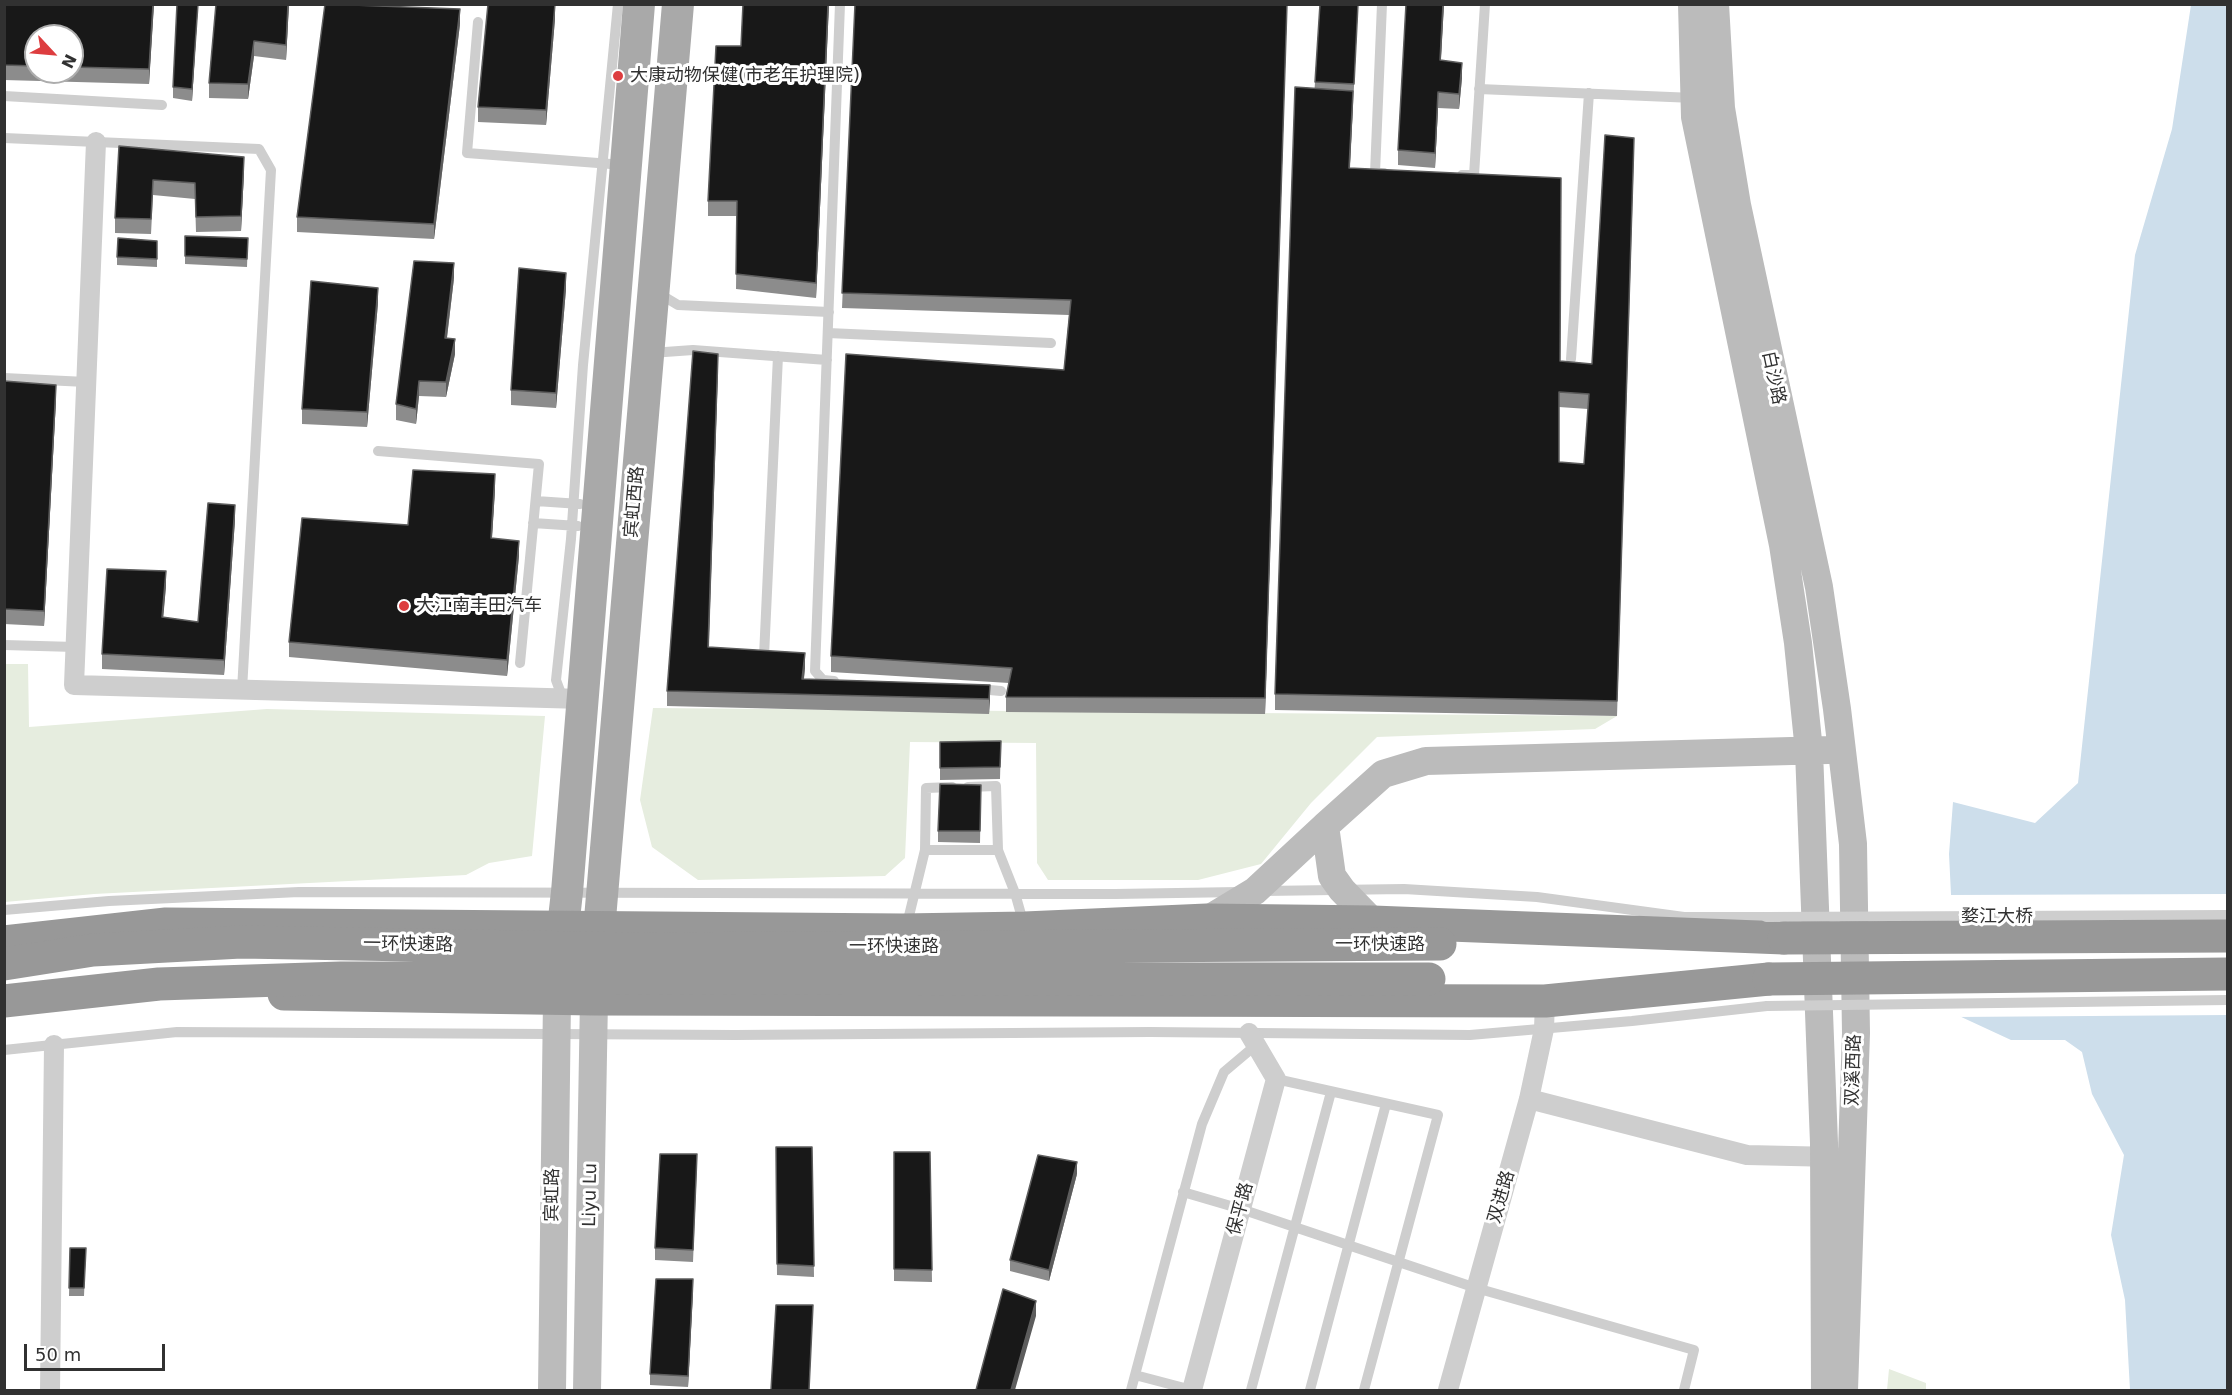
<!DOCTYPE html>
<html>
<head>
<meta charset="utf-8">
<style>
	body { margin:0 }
	#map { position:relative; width:2232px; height:1395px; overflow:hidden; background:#fff; font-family:"DejaVu Sans",sans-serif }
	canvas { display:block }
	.frame { position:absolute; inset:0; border:6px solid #313131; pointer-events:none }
	.north { position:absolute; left:24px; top:24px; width:60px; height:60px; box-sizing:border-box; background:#fff; border:2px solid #adadad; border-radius:50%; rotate:116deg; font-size:16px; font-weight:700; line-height:24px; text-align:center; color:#313131 }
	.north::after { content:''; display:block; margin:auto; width:21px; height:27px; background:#dd3d3f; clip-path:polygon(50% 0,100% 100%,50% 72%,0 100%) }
	.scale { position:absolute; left:24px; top:1344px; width:141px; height:27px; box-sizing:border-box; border:3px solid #313131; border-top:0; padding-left:8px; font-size:18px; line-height:21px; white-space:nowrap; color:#313131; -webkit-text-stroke:4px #fff; paint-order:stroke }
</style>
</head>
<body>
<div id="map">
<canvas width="2232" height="1395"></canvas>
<div class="frame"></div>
<div class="north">N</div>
<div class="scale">50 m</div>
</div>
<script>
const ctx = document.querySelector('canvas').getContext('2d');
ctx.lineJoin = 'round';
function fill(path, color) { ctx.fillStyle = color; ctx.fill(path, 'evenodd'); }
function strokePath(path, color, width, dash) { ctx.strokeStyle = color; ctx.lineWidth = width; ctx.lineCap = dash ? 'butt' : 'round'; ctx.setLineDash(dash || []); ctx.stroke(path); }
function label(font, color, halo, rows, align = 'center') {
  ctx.font = font + ' "DejaVu Sans","Noto Sans SC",sans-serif'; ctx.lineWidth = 6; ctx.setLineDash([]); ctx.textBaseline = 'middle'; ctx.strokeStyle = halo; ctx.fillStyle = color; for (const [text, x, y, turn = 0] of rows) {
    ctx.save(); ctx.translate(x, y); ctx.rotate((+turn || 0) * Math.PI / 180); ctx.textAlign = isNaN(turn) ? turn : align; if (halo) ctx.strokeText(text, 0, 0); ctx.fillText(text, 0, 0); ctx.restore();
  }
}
fill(new Path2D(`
	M5 664H28L29 727 267 709 545 716 532 856 489 863 466 875 94 894 5 902Z
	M653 708 1617 716 1595 729 1377 737 1311 803 1261 864 1198 880H1048L1037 863 1036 743 910 742 905 858 885 876 698 880 652 847 640 800Z
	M1889 1369 1926 1383V1390H1887Z`), '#e6eddf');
fill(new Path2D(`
	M2191 5H2227V1390H2130L2125 1300 2111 1235 2124 1155 2092 1094 2082 1052 2065 1040H2011L1957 1015 1949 854 1953 802 2035 823 2078 783 2135 255 2172 129Z`), '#cddeeb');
fill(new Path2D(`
	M2227 894V1015L1954 1017 1948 895Z`), '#fff');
strokePath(new Path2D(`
	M1382 4 1375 173H1384
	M478 22 467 153 611 164
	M1479 89 1694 98
	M4 96 162 105
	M4 138 259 149 271 170 242 690
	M1462 175H1474L1485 4
	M658 293 678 305 829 312
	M828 333 1051 343
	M651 353 693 350 827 360
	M1571 359 1589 93
	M4 378 86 382
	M378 451 539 464 520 663
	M536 501 580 504
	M533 523 578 526
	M4 645 75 647
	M764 656 778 356
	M834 681 823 680 815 671 840 4
	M978 689 1001 691
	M563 699 556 680 571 539 583 365 618 4
	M968 787 996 786 998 850
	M925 850 926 788 952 787
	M1264 891 1404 889 1537 897 1684 917H1766
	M4 910 109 901 299 892 1115 894 1239 892
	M905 926 908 920 925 850H998L1015 893 1024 925
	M4 1050 177 1032 735 1035 1150 1032 1470 1035 1632 1021 1767 1006
	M1276 1079 1438 1115 1364 1390
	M1183 1192 1241 1209 1476 1288 1694 1350 1684 1390
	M1135 1375 1192 1390
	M1131 1390 1202 1124 1224 1072 1256 1045
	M1251 1390 1331 1092
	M1310 1390 1386 1104`), '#cecece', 10);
strokePath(new Path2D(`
	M96 142 74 685 583 699
	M1529 1099 1747 1155 1835 1157
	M50 1390 54 1045
	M1192 1390 1276 1079 1249 1033
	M1448 1390 1529 1099 1544 1029 1545 1001`), '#cecece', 20);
strokePath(new Path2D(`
	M1692 4 1695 117 1783 545 1798 643 1809 751 1824 1143 1825 1389
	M1715 4 1721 108 1737 205 1819 587 1837 709 1853 844 1856 1033 1844 1390
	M1325 826 1383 774 1426 761 1828 750
	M1207 920 1255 891 1325 826 1332 876 1342 890 1373 922
	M552 1390 557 999
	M587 1390 594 999`), '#bbb', 28);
strokePath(new Path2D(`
	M560 954 567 892 639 4
	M597 954 678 4`), '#a9a9a9', 32);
strokePath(new Path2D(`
	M4 942 166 924 903 930 1025 928 1207 920 1373 922 1784 938
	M284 994 594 999 1545 1001 1769 979`), '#989898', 33);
strokePath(new Path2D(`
	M1766 917 2228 915
	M1767 1006 2228 1000`), '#cecece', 10);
strokePath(new Path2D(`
	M1784 938 2228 936
	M4 964 93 950 241 942 639 949 1440 944
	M1769 979 2228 974
	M4 1001 159 984 341 978 1429 979`), '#989898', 33);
fill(new Path2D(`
	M4 4H154L149 84 4 80ZM36 36H72V72H36Z
	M198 4 192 101 173 98V87Z
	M289 4 286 60 254 56 248 99 209 98V83Z
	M743 4H829L816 298 736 289 737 216H708V201L741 46Z
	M855 4H1287L1265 714 1006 712V697L1009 683 831 672V656L1064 370 1069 315 842 308Z
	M1358 4 1350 168 1560 361 1592 364 1634 153 1617 716 1275 710V694L1315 82ZM1559 407 1588 409 1584 464 1559 462Z
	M1444 4 1441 60 1462 78 1459 109 1438 108 1435 168 1398 165V150Z
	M555 19 546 125 478 122V107Z
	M460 24 434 239 297 232V217Z
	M119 146 244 172 241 231 196 232 195 199 153 195 151 234 115 233V218Z
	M185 236 248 238 247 267 185 264Z
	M157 241V267L117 265V257Z
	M454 278 447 338 455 354 446 397 419 396 416 424 396 420V404Z
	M566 289 556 408 511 405V390Z
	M378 303 367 427 302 424V409Z
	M718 369 709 647 805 668 804 679 990 685 989 714 667 706V691Z
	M4 381 56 400 44 626 4 624Z
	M495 490 492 538 519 556 507 676 289 657V642L408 525Z
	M235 520 224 675 102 669V654L166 586 163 617 198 622Z
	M1001 741 1000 779 940 780V742Z
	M981 785 980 843 938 842V831Z
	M776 1147H812L814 1277 777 1275Z
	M894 1152H930L932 1282 894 1281Z
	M697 1165 693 1262 655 1260V1248Z
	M1077 1174 1049 1281 1010 1271V1260Z
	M70 1248H86L84 1296H69Z
	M693 1291 688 1387 650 1385V1374Z`), '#8c8c8c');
fill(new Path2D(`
	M153 4H154L149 84V69Z
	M198 4 192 101V89Z
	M288 4H289L286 60V45Z
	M555 4V19L546 125V110Z
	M828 4H829L816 298V283Z
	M1287 4 1265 714V698Z
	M1443 4H1444L1440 75V60Z
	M460 9V24L434 239V224Z
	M254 41V56L248 99V84Z
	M1462 63V78L1459 109V94Z
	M1353 91V106L1349 183V168Z
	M1438 92V108L1435 168V153Z
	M244 157V172L241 231V216Z
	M454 263V278L445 353V338Z
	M566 273V289L556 408V393Z
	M378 288V303L367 427V412Z
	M455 339V354L446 397V382Z
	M718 354V369L708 662V647Z
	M419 381V396L416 424V409Z
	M56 385V400L44 626V611Z
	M495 474V490L491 553V538Z
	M235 505V520L224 675V660Z
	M519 541V556L507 676V660Z
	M166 571V586L162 632V617Z
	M805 653V668L802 694V679Z
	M990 685V700L989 714V699Z
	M1077 1162V1174L1049 1281V1270Z
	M693 1279V1291L688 1387V1376Z
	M1036 1301V1316L1015 1390H1011Z`), '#5d5d5d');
const building = new Path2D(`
	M4 4H153L149 69 72 67V36H36V66L4 65Z
	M177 4H198L192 89 173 87Z
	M216 4H288L286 45 254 41 248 84 209 83Z
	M325 4 460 9 434 224 297 217Z
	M488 4H555L546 110 478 107Z
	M743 4H828L816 283 736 274 737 201H708L716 46H741Z
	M855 4H1287L1265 698 1006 697 1012 668 831 656 846 354 1064 370 1071 300 842 293Z
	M1320 4H1358L1354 84 1315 82Z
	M1406 4H1443L1440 60 1462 63 1459 94 1438 92 1435 153 1398 150Z
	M1295 87 1353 91 1349 168 1561 178 1560 361 1592 364 1605 135 1634 138 1617 701 1275 694ZM1559 392 1589 394 1584 464 1559 462Z
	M119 146 244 157 241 216 196 217 195 183 153 180 151 219 115 218Z
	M185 236 248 238 247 259 185 256Z
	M118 238 157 241V259L117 257Z
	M414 261 454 263 445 338 455 339 446 382 419 381 416 409 396 404Z
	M519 268 566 273 556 393 511 390Z
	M311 281 378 288 367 412 302 409Z
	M693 351 718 354 708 647 805 653 802 679 990 685 989 699 667 691Z
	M4 381 56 385 44 611 4 609Z
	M413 470 495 474 491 538 519 541 507 660 289 642 302 518 408 525Z
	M208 503 235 505 224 660 102 654 107 569 166 571 162 617 198 622Z
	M1001 741 1000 767 940 768V742Z
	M940 784 981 785 980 831H938Z
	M776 1147H812L814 1266 777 1264Z
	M894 1152H930L932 1270 894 1269Z
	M660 1154H697L693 1250 655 1248Z
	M1038 1155 1077 1162 1049 1270 1010 1260Z
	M70 1248H86L84 1288H69Z
	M656 1279H693L688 1376 650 1374Z
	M1003 1289 1036 1301 1011 1390H976Z
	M776 1305H813L809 1390H771Z`);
fill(building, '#181818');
strokePath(building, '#5d5d5d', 1.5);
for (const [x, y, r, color] of [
	[618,76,6,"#dd3d3f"],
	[404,606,6,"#dd3d3f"]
]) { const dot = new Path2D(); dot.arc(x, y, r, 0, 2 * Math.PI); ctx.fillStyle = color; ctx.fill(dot); strokePath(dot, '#fff', 2); }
label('18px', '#313131', '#fff', [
	["大康动物保健(市老年护理院)",630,76],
	["大江南丰田汽车",416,606]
], 'left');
label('18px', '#313131', '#fff', [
	["白沙路",1773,378,78],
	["宾虹西路",635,502,-85],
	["婺江大桥",1997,917],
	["一环快速路",408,945,1],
	["一环快速路",1380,945],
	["一环快速路",894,947],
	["双溪西路",1854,1070,-88],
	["宾虹路",553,1195,-89],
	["Liyu Lu",591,1195,-89],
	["双进路",1502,1197,-74],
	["保平路",1241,1209,-75]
]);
</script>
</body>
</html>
